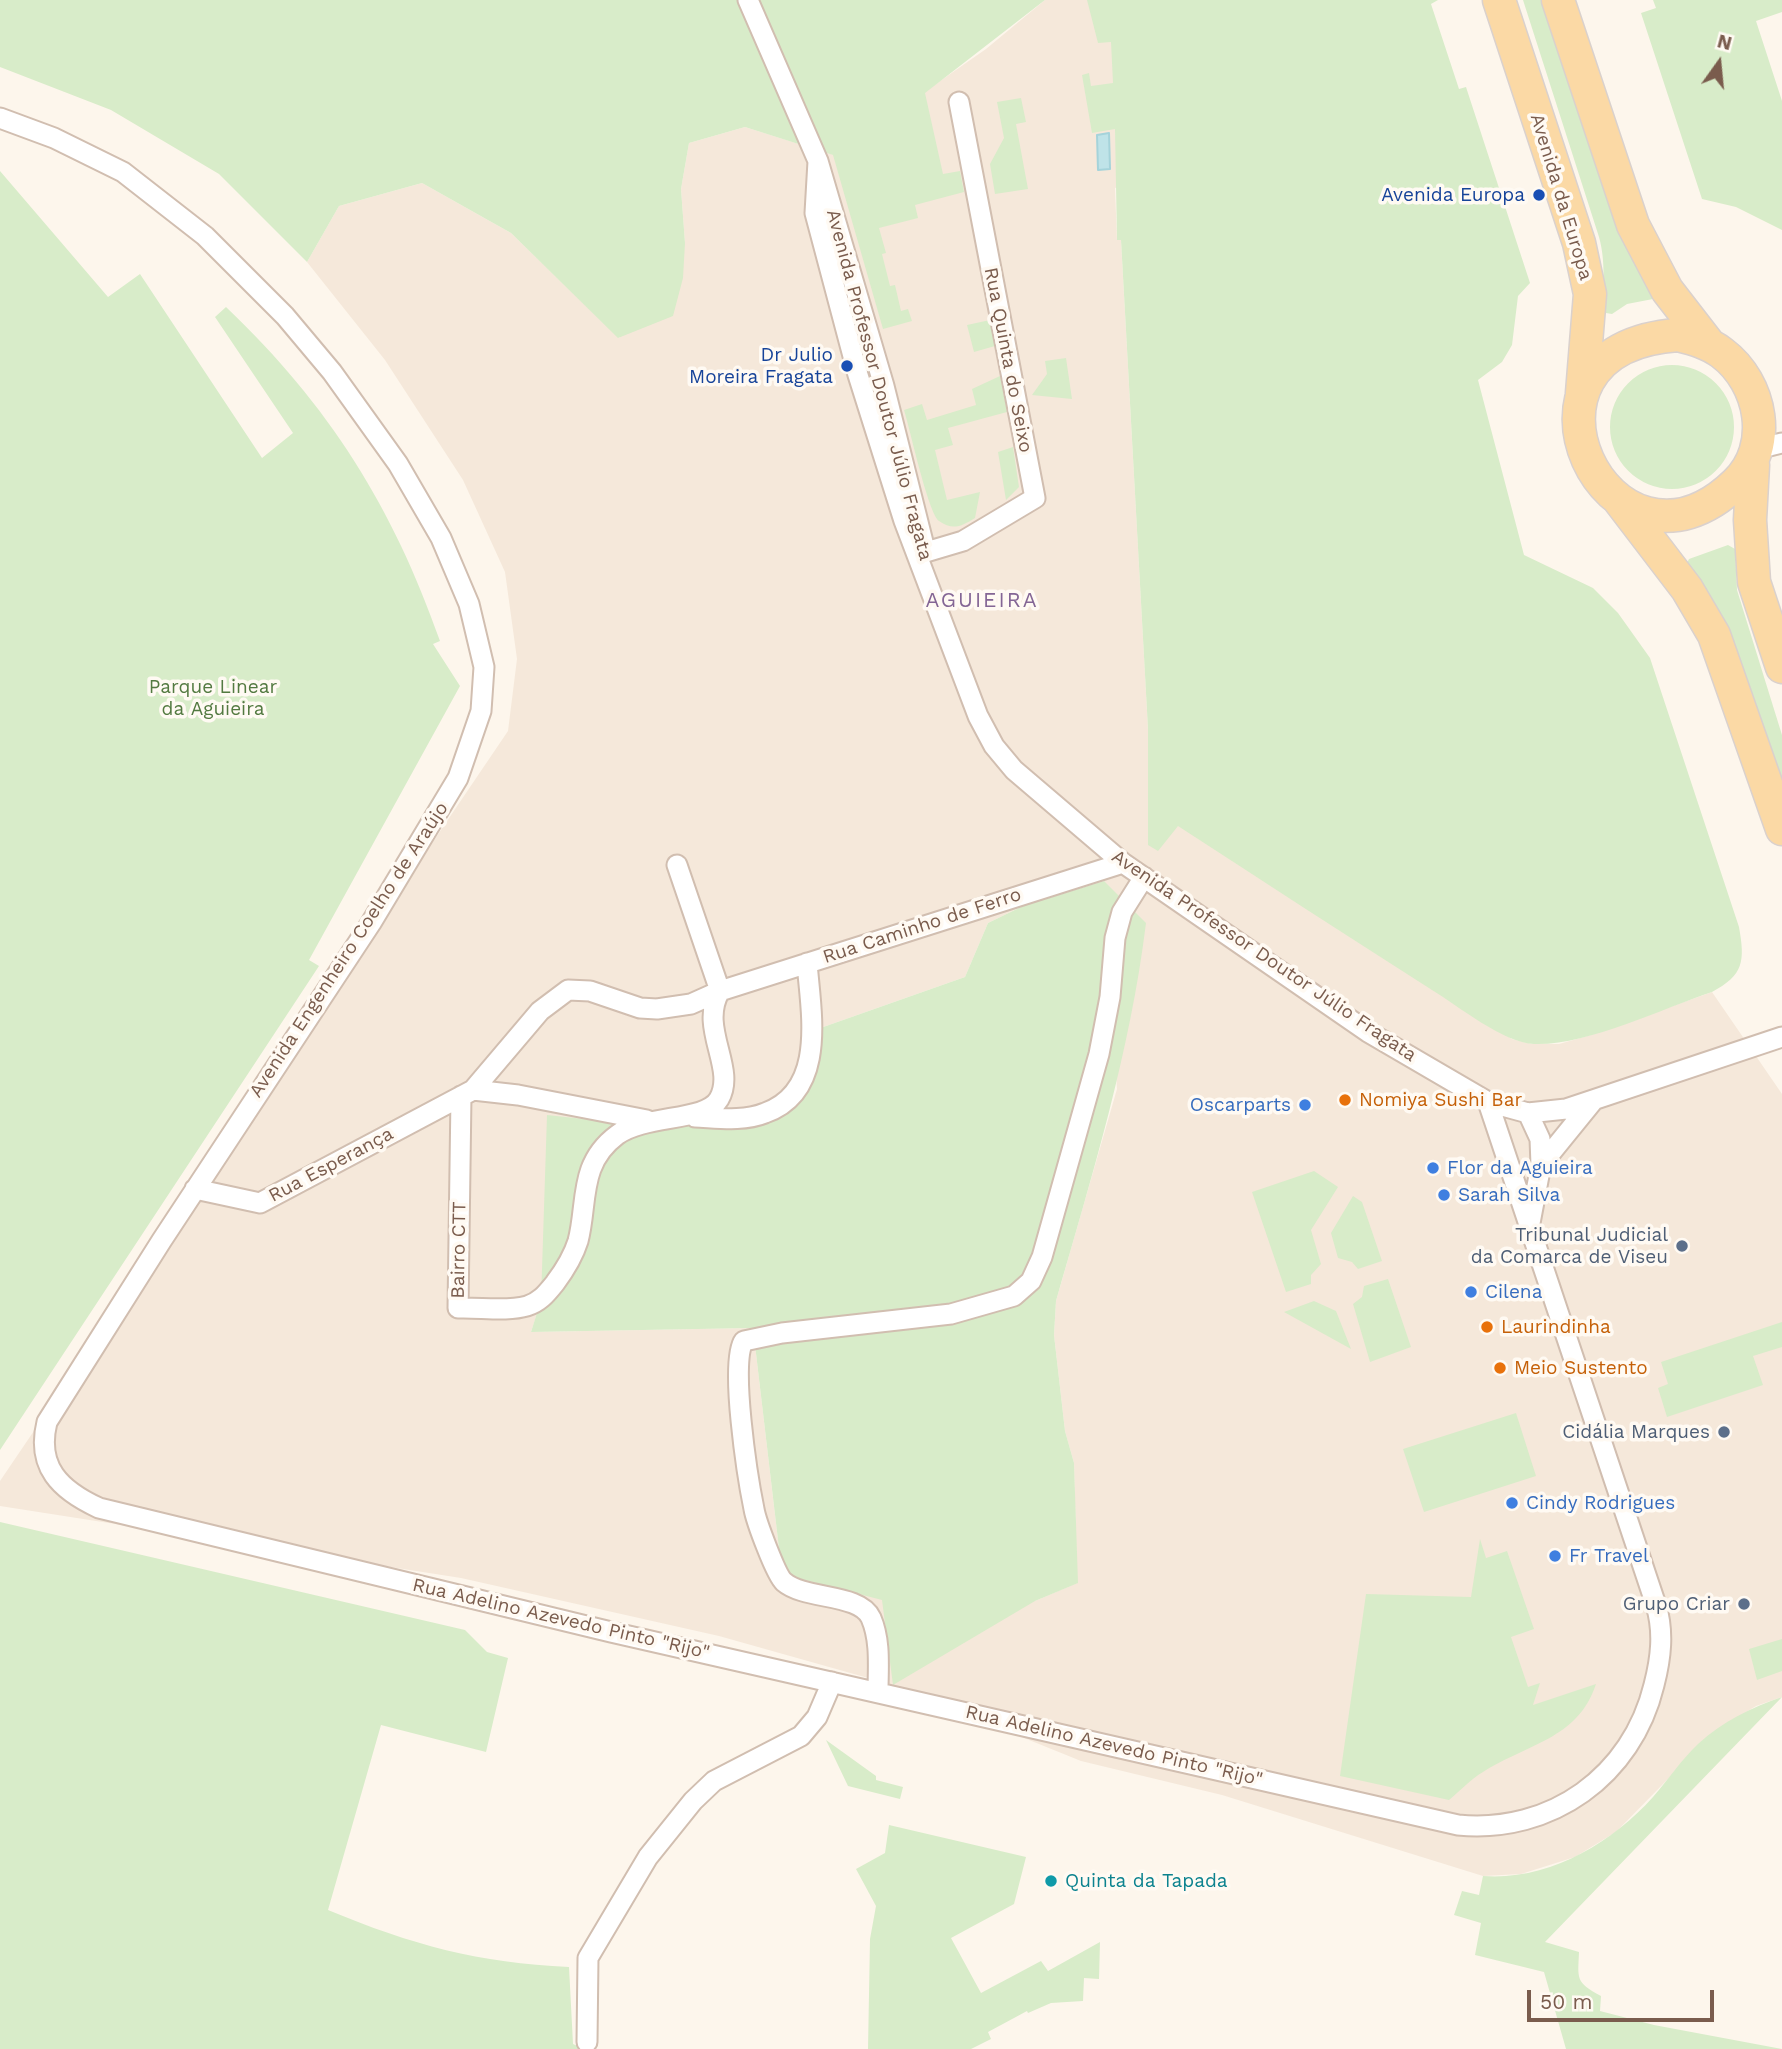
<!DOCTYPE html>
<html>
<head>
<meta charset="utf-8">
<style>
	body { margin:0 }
	#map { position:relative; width:1782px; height:2049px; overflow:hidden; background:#fdf6ec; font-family:"Work Sans",sans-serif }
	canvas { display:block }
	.north { position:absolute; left:1684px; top:28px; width:70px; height:70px; -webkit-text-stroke:5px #fffaf3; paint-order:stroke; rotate:15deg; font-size:19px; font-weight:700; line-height:28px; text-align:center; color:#7a5c4d }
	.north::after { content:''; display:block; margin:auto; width:24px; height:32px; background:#7a5c4d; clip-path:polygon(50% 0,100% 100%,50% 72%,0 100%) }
	.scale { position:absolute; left:1527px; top:1990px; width:187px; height:32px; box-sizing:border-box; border:4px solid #7a5c4d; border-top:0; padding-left:9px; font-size:21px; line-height:24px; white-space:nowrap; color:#7a5c4d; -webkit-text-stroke:5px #fffaf3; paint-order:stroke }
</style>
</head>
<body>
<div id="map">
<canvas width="1782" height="2049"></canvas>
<div class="north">N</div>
<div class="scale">50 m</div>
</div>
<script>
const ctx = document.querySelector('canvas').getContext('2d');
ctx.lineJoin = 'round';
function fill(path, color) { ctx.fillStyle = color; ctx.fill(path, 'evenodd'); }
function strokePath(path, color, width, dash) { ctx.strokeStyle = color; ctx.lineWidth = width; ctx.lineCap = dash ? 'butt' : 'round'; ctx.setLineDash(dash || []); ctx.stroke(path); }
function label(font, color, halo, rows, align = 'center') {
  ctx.font = font + ' "Work Sans",sans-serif'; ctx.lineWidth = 7; ctx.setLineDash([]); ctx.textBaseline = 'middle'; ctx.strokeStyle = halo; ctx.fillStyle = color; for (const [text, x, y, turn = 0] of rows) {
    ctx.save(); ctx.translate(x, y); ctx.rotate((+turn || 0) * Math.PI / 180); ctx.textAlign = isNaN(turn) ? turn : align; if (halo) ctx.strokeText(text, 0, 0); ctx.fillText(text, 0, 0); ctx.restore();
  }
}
fill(new Path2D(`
	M1045 0H1110L1118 187 1115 188 1117 240H1121L1148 729V844L1178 825 1512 1039 1531 1044H1559L1591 1035 1712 992 1782 1094V1697L1756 1706 1714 1732 1616 1832 1575 1857 1521 1874 1483 1876 1222 1795 1081 1761 893 1685 719 1636 461 1578 0 1506V1481L508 731 517 659 505 572 463 480 385 360 307 262 339 206 422 183 511 233 619 338 685 243 681 189 689 143 745 127 834 155 986 49ZM1104 881 1117 1089 1056 1301 1054 1335 1065 1431 1074 1463 1077 1583 1035 1601 782 1574 753 1328 531 1332 541 1301 804 1077 812 1031 965 977 988 923 1023 906Z`), '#f5e8da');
fill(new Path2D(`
	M0 0H1045L925 93 943 174 960 171 964 192 915 205 918 218 879 228 886 253 882 254 890 286 895 285 901 311 908 309 912 321 883 329 833 155 745 127 689 143 681 189 685 243 683 278 673 316 618 338 511 233 422 183 339 206 307 262 219 174 111 110 0 67Z
	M1087 0H1438L1431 4 1459 89 1466 87 1530 283 1518 296 1512 345 1502 362 1478 380 1524 555 1593 588 1618 613 1650 658 1739 927C1745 961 1744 975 1712 992 1661 1009 1586 1046 1534 1044 1504 1043 1458 1006 1432 990 1347 936 1263 881 1178 826L1158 851 1148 845V729L1121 240H1117L1115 129 1092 133 1082 75 1089 73 1091 86 1113 83 1111 42 1098 43Z
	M1523 0H1544L1619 230 1633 259 1655 292 1653 299 1627 304 1612 314 1606 313C1601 287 1607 266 1599 237Z
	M1653 0H1782V12L1756 21 1782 101V230L1736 207 1702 199 1641 13 1656 8Z
	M1021 98 1026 122 1016 124 1028 189 995 194 990 164 1004 138 997 102Z
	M0 171 108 297 140 274 262 458 293 433 215 317 226 307C329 405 393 507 440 641L433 644 460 686 309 960 319 966 0 1450Z
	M990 320 995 346 974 352 967 325Z
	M1066 358 1072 399 1032 395 1047 374 1045 361Z
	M1610 427a62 62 0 1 1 124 0a62 62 0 1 1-124 0Z
	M1000 376 1007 412 948 428 953 445 935 450 947 500 980 492 975 518C962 526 953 531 939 521 928 512 910 429 904 410L922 404 927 420 976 405 972 389Z
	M1013 447 1019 487 1006 500 998 452Z
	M1728 545 1735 549 1737 590 1782 735V785L1712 599 1687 563 1689 559Z
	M1104 881 1146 923C1130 1053 1092 1176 1056 1301L1054 1335 1065 1431 1074 1463 1078 1583 1035 1601 893 1685 882 1600 782 1574 753 1328 531 1332 541 1300 547 1115 602 1121 739 1118 799 1087 812 1031 965 977 988 923 1023 906Z
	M1314 1171 1338 1187 1311 1230 1321 1264 1311 1275V1284L1286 1292 1252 1192Z
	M1353 1196 1362 1202 1382 1261 1358 1269 1352 1262 1338 1258 1331 1233Z
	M1388 1279 1411 1347 1370 1362 1353 1304 1362 1297 1364 1286Z
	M1314 1301 1336 1311 1351 1349 1284 1312Z
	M1782 1322V1347L1753 1356 1763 1385 1667 1417 1658 1388 1668 1384 1661 1362Z
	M1516 1413 1536 1476 1424 1512 1403 1449Z
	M0 1522 465 1630 487 1652 508 1658 486 1752 381 1725 328 1910C412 1945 479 1963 569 1967L573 2044 584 2049H0Z
	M1480 1539 1486 1558 1507 1551 1534 1629 1511 1637 1528 1687 1540 1683 1533 1705 1596 1684C1578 1739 1527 1744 1483 1772 1471 1779 1460 1791 1449 1800L1340 1776 1366 1594 1471 1597Z
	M1782 1639V1671L1757 1680 1749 1649Z
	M1782 1697 1545 1942 1579 1952C1578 1979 1575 1982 1601 1996L1600 2011 1654 2025 1782 2049H1566L1544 1972 1475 1955 1481 1923 1454 1915 1462 1891 1479 1895 1483 1876C1547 1881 1611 1844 1653 1797 1668 1780 1681 1760 1698 1744 1722 1722 1752 1707 1782 1697Z
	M826 1740 876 1776V1780L903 1787 900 1799 848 1786Z
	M889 1825 1026 1857 1014 1904 951 1938 981 1993 1041 1961 1048 1971 1100 1942 1099 1979 1084 1978 1083 2001 1051 2003 1028 2013 1027 2011 988 2032 991 2039 971 2049H868L870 1939 876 1906 856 1869 885 1853Z`), '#d8ecc9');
const water = new Path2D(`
	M1109 133 1110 169 1098 170 1097 135Z`);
fill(water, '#bfe3e8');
strokePath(water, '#a5d3da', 2);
const street = new Path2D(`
	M748 0 818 161 884 386 925 550
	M0 118 54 138 123 172 205 236 285 316 332 372 398 464 441 538 469 604 484 667 481 711 458 778 371 923 162 1240 47 1422C36 1467 60 1490 99 1508L611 1632 1458 1825C1551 1834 1632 1776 1654 1685 1661 1658 1664 1632 1656 1605L1488 1102
	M818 161 815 213 858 375 904 521 978 716 994 746 1014 770 1123 863 1368 1032 1488 1102 1528 1113 1566 1109 1782 1037
	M1757 449 1782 443
	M926 552 963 541 1035 498 959 102
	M677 865 720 991
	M473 1090 518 1095 647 1120
	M461 1096 458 1308C479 1307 507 1312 527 1306 540 1302 546 1294 555 1283 564 1271 573 1257 578 1241 588 1203 578 1164 617 1135 646 1114 706 1122 719 1099 737 1068 698 1028 720 991
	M1528 1113 1540 1139 1541 1165
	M695 1117C718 1118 743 1122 765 1113 827 1091 811 1013 807 963
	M195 1189 260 1203 473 1090 540 1011 568 990 590 991 640 1008 657 1009 691 1004 720 991 1123 863
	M1530 1223 1541 1165 1593 1101
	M878 1692C878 1668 881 1641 871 1618 860 1593 805 1600 784 1582 776 1575 756 1521 754 1509 748 1480 729 1360 744 1341L782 1333 951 1314 1014 1296 1031 1281 1042 1257 1099 1054 1110 997 1115 938 1122 912 1144 877
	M587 2042 588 1958 648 1857 693 1801 714 1781 801 1736 817 1717 832 1682`);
const primary = new Path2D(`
	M1499 0 1579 243 1590 294 1582 393
	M1558 0 1633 225 1667 290 1708 343
	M1678 335C1694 339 1709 343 1722 353 1762 383 1774 447 1736 483 1610 605 1486 348 1678 335Z
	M1753 465 1750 520 1754 582 1782 667
	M1619 500 1687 589 1714 635 1782 829`);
strokePath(street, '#d1beb0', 23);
strokePath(primary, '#dad1cd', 35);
strokePath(street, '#fff', 19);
strokePath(primary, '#fbd9a5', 32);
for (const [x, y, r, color] of [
	[1539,195,7,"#1a4fb4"],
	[847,366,7,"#1a4fb4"],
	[1345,1100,7,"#e8710a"],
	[1305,1105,7,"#3f7fe0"],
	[1433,1168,7,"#3f7fe0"],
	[1444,1195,7,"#3f7fe0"],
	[1682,1246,7,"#5c6f8a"],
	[1471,1292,7,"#3f7fe0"],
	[1487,1327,7,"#e8710a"],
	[1500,1368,7,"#e8710a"],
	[1724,1432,7,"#5c6f8a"],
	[1512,1503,7,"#3f7fe0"],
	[1555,1556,7,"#3f7fe0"],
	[1744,1604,7,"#5c6f8a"],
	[1051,1881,7,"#0f9aa8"]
]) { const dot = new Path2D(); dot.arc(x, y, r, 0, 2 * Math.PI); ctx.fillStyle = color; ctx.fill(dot); strokePath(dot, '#fffaf3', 2.5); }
label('19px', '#164399', '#fffaf3', [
	["Avenida Europa",1525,195],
	["Dr Julio",833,355],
	["Moreira Fragata",833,377]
], 'right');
label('19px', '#7a5c4d', '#fffaf3', [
	["Avenida da Europa",1561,197,73],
	["Rua Quinta do Seixo",1008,360,79],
	["Avenida Professor Doutor Júlio Fragata",879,385,75],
	["Rua Caminho de Ferro",922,926,-18],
	["Avenida Engenheiro Coelho de Araújo",349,950,-57],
	["Avenida Professor Doutor Júlio Fragata",1264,956,34],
	["Rua Esperança",331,1165,-28],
	["Bairro CTT",459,1250,-89],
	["Rua Adelino Azevedo Pinto \"Rijo\"",561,1619,13],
	["Rua Adelino Azevedo Pinto \"Rijo\"",1114,1746,13]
]);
label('19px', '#537a41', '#fffaf3', [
	["Parque Linear",213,687],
	["da Aguieira",213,709]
]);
label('19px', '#c56008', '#fffaf3', [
	["Nomiya Sushi Bar",1359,1100],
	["Laurindinha",1501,1327],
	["Meio Sustento",1514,1368]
], 'left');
label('19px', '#366cbe', '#fffaf3', [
	["Oscarparts",1291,1105,"right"],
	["Flor da Aguieira",1447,1168],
	["Sarah Silva",1458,1195],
	["Cilena",1485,1292],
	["Cindy Rodrigues",1526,1503],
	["Fr Travel",1569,1556]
], 'left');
label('19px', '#4e5e75', '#fffaf3', [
	["Tribunal Judicial",1668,1235],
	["da Comarca de Viseu",1668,1257],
	["Cidália Marques",1710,1432],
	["Grupo Criar",1730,1604]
], 'right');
label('19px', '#0d838f', '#fffaf3', [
	["Quinta da Tapada",1065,1881]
], 'left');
ctx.letterSpacing = '2px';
label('21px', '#846695', '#fffaf3', [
	["AGUIEIRA",982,601]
]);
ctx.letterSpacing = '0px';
</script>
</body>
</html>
